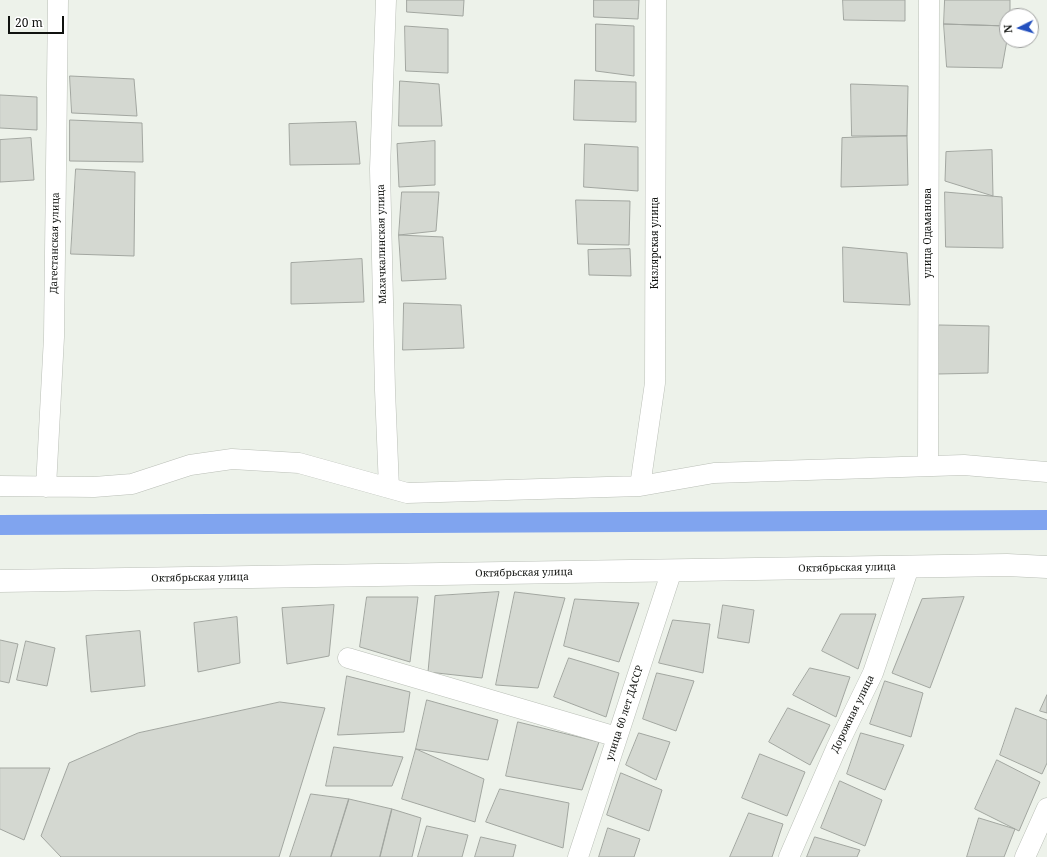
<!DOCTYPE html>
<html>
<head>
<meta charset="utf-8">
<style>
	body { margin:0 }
	#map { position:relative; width:1047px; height:857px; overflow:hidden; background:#edf2ea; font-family:"Noto Serif",serif }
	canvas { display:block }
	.north { position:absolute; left:999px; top:8px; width:40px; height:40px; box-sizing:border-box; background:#fff; border:1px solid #9fa09f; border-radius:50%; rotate:265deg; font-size:11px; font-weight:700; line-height:16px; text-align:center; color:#10120f }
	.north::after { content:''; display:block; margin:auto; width:14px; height:18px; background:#2450be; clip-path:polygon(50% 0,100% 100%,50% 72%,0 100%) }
	.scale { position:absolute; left:8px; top:16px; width:56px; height:18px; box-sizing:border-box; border:2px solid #10120f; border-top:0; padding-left:5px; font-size:12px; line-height:14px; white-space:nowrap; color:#10120f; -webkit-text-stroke:3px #fff; paint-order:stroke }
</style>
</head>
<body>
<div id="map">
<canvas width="1047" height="857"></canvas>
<div class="north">N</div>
<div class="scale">20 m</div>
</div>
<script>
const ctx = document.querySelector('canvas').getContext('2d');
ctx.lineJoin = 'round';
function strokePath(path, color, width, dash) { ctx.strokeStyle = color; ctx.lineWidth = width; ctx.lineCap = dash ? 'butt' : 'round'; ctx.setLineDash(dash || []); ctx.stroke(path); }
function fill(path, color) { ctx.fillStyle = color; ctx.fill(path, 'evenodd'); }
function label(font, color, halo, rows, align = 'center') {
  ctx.font = font + ' "Noto Serif",serif'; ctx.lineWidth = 3; ctx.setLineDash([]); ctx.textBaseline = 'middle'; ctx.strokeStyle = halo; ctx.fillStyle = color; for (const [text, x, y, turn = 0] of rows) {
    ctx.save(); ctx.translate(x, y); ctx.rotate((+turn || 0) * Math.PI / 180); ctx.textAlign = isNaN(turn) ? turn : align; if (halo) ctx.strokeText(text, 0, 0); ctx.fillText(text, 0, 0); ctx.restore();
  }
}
strokePath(new Path2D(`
	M0 525 1047 520`), '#80a4ef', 20);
const building = new Path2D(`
	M407 0H464L463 16 407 12Z
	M594 0H639L638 19 594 17Z
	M843 0H905V21L844 20Z
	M945 0H1010V16H1007V26L944 24Z
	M596 24 634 26V76L596 71Z
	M944 24 1007 26V40L1002 68 947 67Z
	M405 26 448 29V73L406 71Z
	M70 76 134 79 137 116 72 113Z
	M575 80 636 82V122L574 120Z
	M400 81 439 84 442 126H399Z
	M851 84 908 86 907 136H852Z
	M0 95 37 97V130L0 128Z
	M70 120 142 123 143 162 70 161Z
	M356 122 360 164 290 165 289 124Z
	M907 136 908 185 841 187 842 138Z
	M31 138 34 180 0 182V140Z
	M435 141V185L399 187 397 144Z
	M585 144 638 147V191L584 187Z
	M992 150 993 196 945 181 946 152Z
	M76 169 135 172 134 256 71 254Z
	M402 192H439L436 231 399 235Z
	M945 192 1002 197 1003 248 946 247Z
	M576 200 630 201 629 245 578 244Z
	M399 235 443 237 446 279 402 281Z
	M843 247 907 253 910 305 844 302Z
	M630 249 631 276 589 275 588 250Z
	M362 259 364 302 291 304V263Z
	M404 303 461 305 464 348 403 350Z
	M939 325 989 326 988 373 938 374Z
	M499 592 482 678 428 672 435 596Z
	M515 592 565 598 538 688 496 685Z
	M367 597H418L410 662 360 647Z
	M964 597 930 688 892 673 922 599Z
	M575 599 639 603 619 662 564 646Z
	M334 605 329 656 287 664 282 608Z
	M723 605 754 610 749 643 718 638Z
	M841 614H876L858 669 822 651Z
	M237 617 240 663 198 672 194 623Z
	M673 620 710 624 703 673 659 663Z
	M140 631 145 686 91 692 86 636Z
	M0 640 18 644 9 683 0 681Z
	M26 641 55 648 47 686 17 680Z
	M569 658 619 673 606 717 554 697Z
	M810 668 850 677 836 717 793 695Z
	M657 673 694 681 676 731 643 719Z
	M347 676 410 692 404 732 338 735Z
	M885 681 923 693 911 737 870 724Z
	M1047 695V713L1040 711Z
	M427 700 498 720 488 760 416 749Z
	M280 702 325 708 279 857H61L41 836 69 763 138 733Z
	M788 708 830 725 810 765 769 742Z
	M1016 708 1047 720V763L1042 774 1000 755Z
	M518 722 599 742 582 790 506 776Z
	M639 733 670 742 656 780 626 765Z
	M861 733 904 745 885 790 847 774Z
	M334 747 403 757 392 786H326Z
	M416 749 484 779 475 822 402 799Z
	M760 754 805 772 787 816 742 798Z
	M997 760 1040 782 1019 831 975 809Z
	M0 768H50L24 840 0 829Z
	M621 773 662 790 649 831 607 815Z
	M840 781 882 800 865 846 821 828Z
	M500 789 569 803 563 848 486 822Z
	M311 794 349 799 331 857H290Z
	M349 799 392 809 380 857H331Z
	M392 809 421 818 412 857H380Z
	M749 813 783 824 772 857H730Z
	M979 818 1015 829 1004 857H967Z
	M427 826 468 835 462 857H418Z
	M608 828 640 839 634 857H599Z
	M481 837 516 845 513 857H475Z
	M815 837 860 850 857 857H807Z`);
fill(building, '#d4d8d1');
strokePath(building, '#a2a6a0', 1);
const minor = new Path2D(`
	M386 0 380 169 385 390 389 488
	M928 466 929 0
	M0 486 94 487 132 484 190 465 232 459 299 463 407 493 640 486 714 473 964 465 1047 472
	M640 486 655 383 656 0
	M46 487 54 337 58 0
	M348 658 617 737
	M578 857 672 570
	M789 857 836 749 873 673 909 567
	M1025 857 1047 808`);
const tertiary = new Path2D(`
	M0 581 1007 565 1047 567`);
strokePath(minor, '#babfb7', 21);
strokePath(tertiary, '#babfb7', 23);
strokePath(minor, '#fff', 20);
strokePath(tertiary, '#fff', 22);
label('10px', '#10120f', '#fff', [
	["улица Одаманова",928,233,-90],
	["Дагестанская улица",55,243,-89],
	["Кизлярская улица",655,243,-90],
	["Махачкалинская улица",382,244,-91],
	["Октябрьская улица",847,568,-1],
	["Октябрьская улица",524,573,-1],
	["Октябрьская улица",200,578,-1],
	["улица 60 лет ДАССР",625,713,-72],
	["Дорожная улица",853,714,-64]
]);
</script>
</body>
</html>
